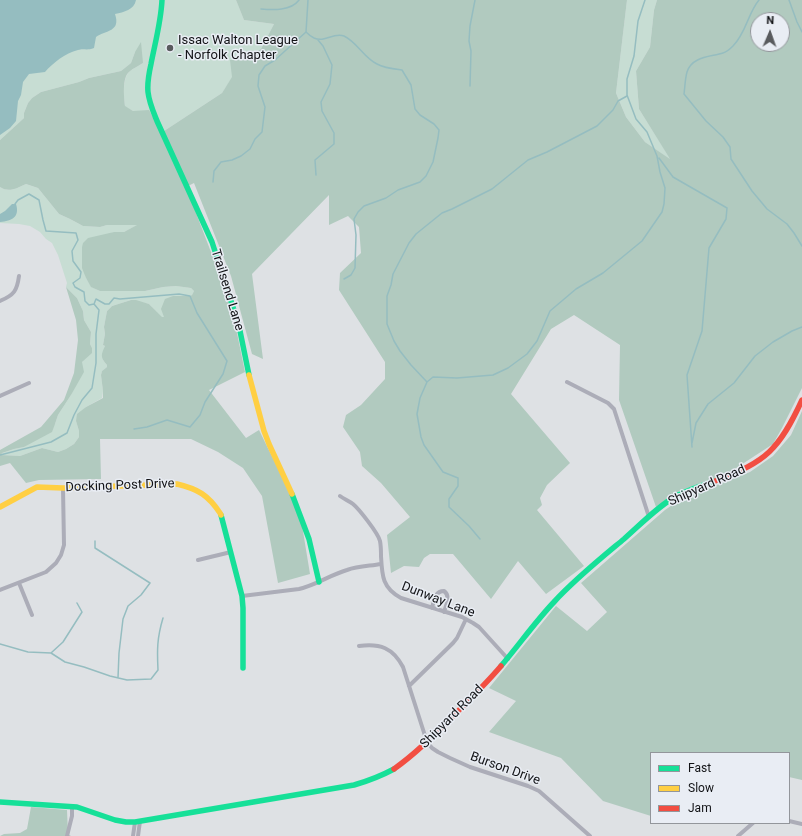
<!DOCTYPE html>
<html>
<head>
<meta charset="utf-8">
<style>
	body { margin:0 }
	#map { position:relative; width:802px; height:836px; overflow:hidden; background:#dee1e4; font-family:Roboto,sans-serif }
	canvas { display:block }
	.legend { position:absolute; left:650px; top:752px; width:140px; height:72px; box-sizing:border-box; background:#e9edf4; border:1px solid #93969b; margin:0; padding:5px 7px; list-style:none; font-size:12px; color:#121316 }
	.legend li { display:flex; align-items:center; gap:8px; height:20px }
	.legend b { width:20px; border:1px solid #93969b }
	.north { position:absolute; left:750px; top:12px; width:40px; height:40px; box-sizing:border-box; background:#e9edf4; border:1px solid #93969b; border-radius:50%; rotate:2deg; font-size:11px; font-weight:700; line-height:16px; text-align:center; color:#121316 }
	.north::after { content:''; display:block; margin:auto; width:14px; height:18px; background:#595b5e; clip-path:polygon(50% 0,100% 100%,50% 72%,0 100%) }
</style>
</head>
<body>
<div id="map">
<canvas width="802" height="836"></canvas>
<ul class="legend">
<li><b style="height:5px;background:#16e098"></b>Fast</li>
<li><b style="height:5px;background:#ffcf43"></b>Slow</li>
<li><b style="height:5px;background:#f24e42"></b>Jam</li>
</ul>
<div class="north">N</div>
</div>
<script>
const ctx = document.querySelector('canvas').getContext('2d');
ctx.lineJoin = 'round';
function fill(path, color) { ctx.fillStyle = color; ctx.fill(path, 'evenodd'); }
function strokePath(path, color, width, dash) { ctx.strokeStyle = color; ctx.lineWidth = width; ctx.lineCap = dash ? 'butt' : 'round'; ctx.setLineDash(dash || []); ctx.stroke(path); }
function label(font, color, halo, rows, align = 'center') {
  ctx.font = font + ' Roboto,sans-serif'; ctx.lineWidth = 3; ctx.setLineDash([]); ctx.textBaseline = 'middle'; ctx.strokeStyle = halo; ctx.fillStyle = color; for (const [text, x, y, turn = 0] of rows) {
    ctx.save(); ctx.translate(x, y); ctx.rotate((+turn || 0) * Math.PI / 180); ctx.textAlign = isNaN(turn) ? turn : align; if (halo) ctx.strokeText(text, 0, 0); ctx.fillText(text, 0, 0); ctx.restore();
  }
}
fill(new Path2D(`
	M72 0H236L244 20 274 24 261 49 245 59 222 93 161 133 133 111 125 107C124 98 122 79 129 72 133 68 139 66 143 63L135 52 131 63 121 71 89 78 79 82 41 92 32 98 28 103 24 113V118L0 140V30Z
	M627 0H657L654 10 650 47 636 71 639 109 671 160 645 142 626 117 616 93Z
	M26 184 38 188 59 214 70 219 83 226 100 227 107 225H138L124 232H114L82 247 86 278 92 287 100 291H145L163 287 176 286 191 288 194 291 192 295 190 296H173L164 317 162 318 149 304 131 300 112 306 107 311 104 327 105 334 103 345 105 346 103 360 107 365V367L102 371 101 375 103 391 102 398 86 407 76 421 79 431V437L74 444 66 449 58 452 42 448 20 456 0 455 2 453 14 449 24 447 55 424 58 415 71 395 82 362 92 348 90 344 91 332 84 320 83 311 77 298 66 287 67 283 58 255 52 243 46 239 40 232 30 226 19 224 0 223V187C9 193 17 188 26 184Z`), '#c7ddd3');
fill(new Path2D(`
	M236 0H627L616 93 626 117 645 142 670 159 639 109 636 71 650 47 654 10 657 0H802V388L782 428 773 444 727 474 679 491 656 507 619 400 620 345 574 315 551 329 511 394 570 463 547 485 540 498 542 505 537 510 584 566 546 594 518 561 491 599 453 554H430L424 558 419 567 404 566 391 573 387 535 410 517 381 483 362 466 360 452 343 427 346 415 361 405 385 379V362L339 290 340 273 361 253 359 227 348 216 329 225V195L252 274 263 359 252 354 231 276 194 183 186 187 231 304 245 372 209 390 246 438 259 430 300 513 310 574 278 583 262 496 243 468 218 452 191 439H100L101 479 39 480 26 483 10 463 0 466V450L41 427 64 400 74 373 78 340 76 320 66 287 77 298 83 311 84 320 91 332 90 344 92 348V353L82 362 84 372 71 395 58 415 55 424 52 432 24 447 14 449 2 453 1 455 20 456 42 448 58 452 66 449 74 444 79 437V431L76 421 77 414 86 407 103 398V391L101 375 102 371 107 367V365C100 357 101 355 105 346L103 345 105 334 104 327 107 311 112 306 131 300H136L149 304 162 317H164L161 309 165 299 173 296H190L192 295 194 291 191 288 176 286 163 287 145 291H100L91 287 86 278 82 268V247L83 243 88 238 114 232H124L137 225H107L100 227 83 226 70 219 59 214 38 188 26 184C17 188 9 193 0 187V140L24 118V113L28 103 32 98 41 92 79 82 89 78 121 71 131 63 135 52 141 42 143 63C139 66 133 68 129 72 122 78 124 97 125 106L133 111 149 110 161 133 222 93 232 77 230 60 245 59 261 49 274 24 244 20ZM758 20H782V44H758Z
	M802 411V780L789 777V753H651V816L603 801 561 758 489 732 516 701 489 688 556 606 587 631 607 612 581 583 665 510 681 499 750 472 773 456 791 435Z
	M31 807 67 810 68 834 71 836H0L4 834 20 833 27 829Z`), '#b1cabf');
fill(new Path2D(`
	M0 0H136C134 10 124 12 115 14 121 32 106 30 96 37L94 48C86 51 84 48 78 50 65 53 53 63 45 72L29 74 23 82 21 95 18 101 16 121 10 128 0 135Z
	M12 204H16C20 217 12 221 0 222V214L5 211Z`), '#95bdc0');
strokePath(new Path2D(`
	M759 0C748 13 746 33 733 46 731 48 727 52 723 53 711 57 692 56 687 72 685 79 685 87 684 94L706 121 723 137 730 147 731 159 752 191 767 209 787 224 794 233 802 246
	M789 0 797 22 802 32
	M261 9C273 10 291 11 299 0
	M306 32C309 35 310 36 314 38 325 43 333 32 344 36 357 42 364 58 377 64 384 68 394 69 402 70L411 85 415 109 420 115 434 124 439 130 438 138 433 162 426 176 420 182 398 190 386 198 364 206 358 212 354 219 356 235 355 268 351 275 344 279
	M470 86 471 51 469 41 470 26 475 0
	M659 158 673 177 727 208 726 219 709 248 702 331 687 375 692 447
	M316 175 315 160 334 144V133L322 111 321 102 330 84 332 65 323 46 318 40
	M213 182 214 171 221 162 232 160 241 156 250 149 255 139 262 132 265 107 258 86 259 75 265 66 275 60 306 32 308 0
	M15 204 18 200 29 194 39 200 43 220 46 231 76 233 78 240 72 251 73 261 81 272 80 278 73 283 75 287 84 292 85 301 89 305 94 304 96 299 105 304H109L114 298 120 299 179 294 190 296 197 313 227 361 223 374 205 402 200 415 190 427 167 420 147 427 134 429
	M427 382 411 365 400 351 394 341 387 324V296L391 285 393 274 409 243 416 234 442 213 452 209 492 189 528 160 547 152 597 126 613 110 618 101 627 96
	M692 443 696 423 708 404 734 383 755 356 773 342 792 331 802 327
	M0 455 51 442 67 433 74 415 82 400 92 388 96 363V334L99 310 94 304
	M480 539 469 526 449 507V499L458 486V478L443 472 424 445 421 437 417 414 420 398 427 382 433 377 457 378 493 375 508 368 527 354 537 341 550 311 576 289 603 273 642 241 662 212 664 204 665 188 660 172 657 156 647 132 636 119 627 95V79L634 56 638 21 645 0
	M95 541V548L150 583 141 595 128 606 123 619 119 653 118 678
	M0 644 28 652 51 653 65 662 84 667 110 676 127 680 151 679 158 670C157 650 157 638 163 618
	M51 653 63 642 82 612 77 603`), '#95bdc0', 1.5);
strokePath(new Path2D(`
	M0 301C14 295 17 291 19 276
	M567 382 608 403 614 409 649 517
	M0 396 29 383
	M340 496C344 499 349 501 353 504 359 509 378 533 380 541 381 546 381 551 381 556 382 575 382 588 401 598L462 617 473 623 479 627 508 659
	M198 560 231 552
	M19 583 32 615
	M0 590 46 572 56 563 61 555 64 545 63 488
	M242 596 299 589C316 585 330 575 347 570 358 566 370 566 381 564
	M432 608C434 600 435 591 444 591 451 596 446 605 444 612
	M359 646C380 643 393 648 403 667L427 742 432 748 438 752 450 758 470 767 528 786 539 791 590 836
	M409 686 453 643 457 638 466 619
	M789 821 802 824
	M67 836 72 816V807
	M133 836 135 822
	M138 836 140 821
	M738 836 753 823`), '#acadb8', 4);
strokePath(new Path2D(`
	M162 0C161 22 155 43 151 64 149 73 147 82 148 92 149 102 153 111 157 121L212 242 239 326 249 375
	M292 494 309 539 319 582
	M221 515 242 596 243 608V668
	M501 666C519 645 535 622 554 602 575 579 600 559 624 539 641 524 658 506 678 495 690 489 703 485 715 481
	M0 802 77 807 115 820 126 822H135L354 785C368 781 381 776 394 769`), '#16e098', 5.5);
strokePath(new Path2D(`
	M249 375 264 431 269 444 292 494
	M0 507 37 487 63 488 177 484C198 489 208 495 220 513L221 515`), '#ffcf43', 5.5);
strokePath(new Path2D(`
	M715 481C766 463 780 448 802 400
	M394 769C415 754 432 737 450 719 467 702 485 685 501 666`), '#f24e42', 5.5);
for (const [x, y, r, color] of [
	[170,48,4,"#595b5e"]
]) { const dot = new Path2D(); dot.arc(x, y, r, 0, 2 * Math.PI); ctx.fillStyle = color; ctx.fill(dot); strokePath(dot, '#e9edf4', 1.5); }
label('13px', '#121316', '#e9edf4', [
	["Issac Walton League",178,41],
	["- Norfolk Chapter",178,56]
], 'left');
label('13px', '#121316', '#e9edf4', [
	["Trailsend Lane",227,290,73],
	["Docking Post Drive",120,486,-2],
	["Shipyard Road",707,486,-24],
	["Dunway Lane",438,600,21],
	["Shipyard Road",452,717,-45],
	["Burson Drive",505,769,20]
]);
</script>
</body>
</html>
